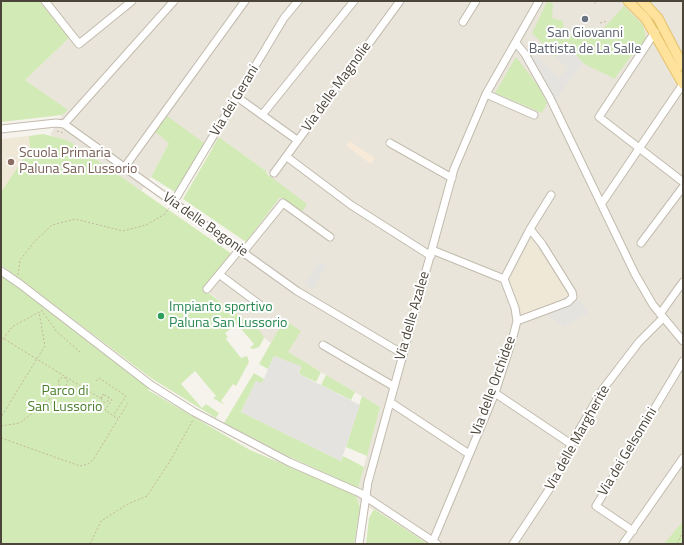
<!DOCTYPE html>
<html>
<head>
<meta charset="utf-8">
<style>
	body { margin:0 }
	#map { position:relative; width:684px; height:545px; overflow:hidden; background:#f6f3ec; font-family:"Titillium Web",sans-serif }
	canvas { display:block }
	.frame { position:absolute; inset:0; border:2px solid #4b4439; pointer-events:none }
</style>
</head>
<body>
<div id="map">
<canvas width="684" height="545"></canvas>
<div class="frame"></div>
</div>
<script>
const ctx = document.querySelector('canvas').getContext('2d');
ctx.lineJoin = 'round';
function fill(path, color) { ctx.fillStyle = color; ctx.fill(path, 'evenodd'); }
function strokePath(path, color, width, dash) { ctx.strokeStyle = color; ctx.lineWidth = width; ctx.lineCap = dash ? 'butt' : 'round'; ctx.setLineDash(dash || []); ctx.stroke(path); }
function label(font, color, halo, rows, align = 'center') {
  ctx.font = font + ' "Titillium Web",sans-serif'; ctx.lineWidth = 4; ctx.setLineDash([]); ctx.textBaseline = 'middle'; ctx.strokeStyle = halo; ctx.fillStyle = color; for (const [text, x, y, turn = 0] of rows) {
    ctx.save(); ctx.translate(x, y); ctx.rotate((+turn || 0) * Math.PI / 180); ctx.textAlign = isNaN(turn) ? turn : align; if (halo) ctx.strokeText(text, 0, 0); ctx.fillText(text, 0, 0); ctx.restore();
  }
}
fill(new Path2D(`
	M39 1H683V544H428L379 512 359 503 356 495 380 407 287 352 285 320 271 343 263 337 260 331 203 288 219 272 232 254 246 242 280 197 301 213 266 171 219 137 213 147 204 143H169L151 177 141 191 74 144 50 135 62 115 67 110 25 80 69 38Z`), '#eae5da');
fill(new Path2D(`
	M349 141 375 158 371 164 346 146Z`), '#f7ead8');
fill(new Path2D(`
	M29 136 30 149 1 193V139Z
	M531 238 569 295 523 316 510 280Z`), '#efe8d6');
fill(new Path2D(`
	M1 1H39L69 38 25 80 68 110 62 115 1 122Z
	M547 2 553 3 552 18 563 21 564 30 571 35 584 38 591 33 600 32 624 6 643 25 646 38 635 56 632 55 614 79C605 73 593 69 583 63 577 59 572 52 567 46L556 57 532 33Z
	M516 57 539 87 547 103 542 113 495 93Z
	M167 116 204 143 181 186 175 192 151 177 169 143 155 132Z
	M43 134 63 139 74 144 232 254 219 272 203 289 260 331 264 338 259 347 253 349 250 348 254 344 237 324 225 333 228 337 226 339 241 358 247 356 249 362 236 386 233 384 221 401 225 405 213 398 216 396 195 371 181 384 202 408 206 404 219 413 216 418 151 378 1 265V192L30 149 29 136Z
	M219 137 266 171 267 174 307 204 301 213 280 197 246 242 183 199Z
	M1 275 29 290 151 384 148 390 250 450 356 495 360 507 354 544H1Z
	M284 320 301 331 288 352 321 372 316 382 299 374 301 367 274 356 268 369 259 364Z
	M254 373 264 379 262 384 256 381 241 412 341 461 343 456 364 467 358 488 283 454 224 423Z
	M326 375 355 392 351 400 321 385Z
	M362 396 380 407 367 456 346 447Z
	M374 509 428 544H366L369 518Z
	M683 521V544H664Z`), '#d2eab5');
fill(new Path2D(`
	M567 46 583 62 555 101 532 58 535 55 559 78 568 68 556 57Z
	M319 261 326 265 313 289 305 284Z
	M579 300 588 313 564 327 548 315Z
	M274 356 301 366 299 374 360 405 341 461 241 412 256 381 262 383Z`), '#e5e3e0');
const minor = new Path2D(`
	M45 1 79 44 132 1
	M463 22 476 1
	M655 32 599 117 683 182
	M516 43 525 54 550 98 635 274 653 305 683 341
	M486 94 534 115
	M237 97 297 140
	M262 115 354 1
	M64 124 174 1
	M1 129 56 123 64 124 297 291 403 354
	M390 143 452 178
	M287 157 351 205 431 256
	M124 168 245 1
	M274 173 400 1
	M173 203 284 18 298 1
	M602 203 683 84
	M641 243 683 187
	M432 250 504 279 515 308 517 321 513 337 495 393 433 541
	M244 251 283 203 330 237
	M1 271 20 284 151 385 194 412 289 462 360 493 437 544
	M220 275 259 304
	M504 279 530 229 551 195
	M207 289 240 249
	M660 314 683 282
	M517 321 568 302 573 297 572 292 542 244 530 229
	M323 345 393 386
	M495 393 571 444
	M390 402 469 454
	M633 531 596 506 683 361
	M359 544 368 482 454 169 486 94 539 1
	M513 544 556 479 571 444 603 389 639 342 663 318
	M623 544 683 458`);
const major = new Path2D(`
	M628 1 646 19 683 84
	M642 1 658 18 683 66`);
strokePath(minor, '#c2bbae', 9);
strokePath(major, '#e6c16a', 11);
strokePath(new Path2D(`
	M594 4 597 1
	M600 23 607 21
	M57 131 64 133
	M18 275 20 260 35 241 52 225 75 219 123 231 146 225 165 214 169 208
	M41 310 57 332 80 352
	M1 337 100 398 103 394 106 395
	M1 342 12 327 39 312 45 346 1 417
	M58.5 382a4.5 4.5 0 1 1 9 0a4.5 4.5 0 1 1-9 0Z
	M96 381 99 378 126 396 113 416
	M101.5 399a3.5 3.5 0 1 1 7 0a3.5 3.5 0 1 1-7 0Z
	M108 397 112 400 105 410 118 419
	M1 426 20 423 64 387
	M1 438 80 466 88 464 93 460 128 403
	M90 544 101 521 128 504 147 496 170 461 193 420
	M677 544 683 531`), '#c4b79f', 1, [2, 2]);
strokePath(minor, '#fff', 7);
strokePath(major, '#ffe39c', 9);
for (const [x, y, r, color] of [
	[585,19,4,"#6b7280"],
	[11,162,4,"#8d6e63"],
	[161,316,4,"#2e9e5b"]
]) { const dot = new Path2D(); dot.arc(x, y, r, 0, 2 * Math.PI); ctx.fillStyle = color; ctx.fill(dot); strokePath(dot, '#fff', 1.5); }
label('14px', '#5b616d', '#fff', [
	["San Giovanni",585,34],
	["Battista de La Salle",585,50]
]);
label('14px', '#4b4439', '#fff', [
	["Via delle Magnolie",337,87,-54],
	["Via dei Gerani",235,101,-59],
	["Via delle Begonie",205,225,35],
	["Via delle Azalee",413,316,-74],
	["Via delle Orchidee",494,386,-70],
	["Via delle Margherite",578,438,-61],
	["Via dei Gelsomini",628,452,-59]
]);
label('14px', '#785e54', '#fff', [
	["Scuola Primaria",19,154],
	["Paluna San Lussorio",19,170]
], 'left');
label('14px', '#27864d', '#fff', [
	["Impianto sportivo",169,308],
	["Paluna San Lussorio",169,324]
], 'left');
label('14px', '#4a7f2a', '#fff', [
	["Parco di",65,392],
	["San Lussorio",65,408]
]);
</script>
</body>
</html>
